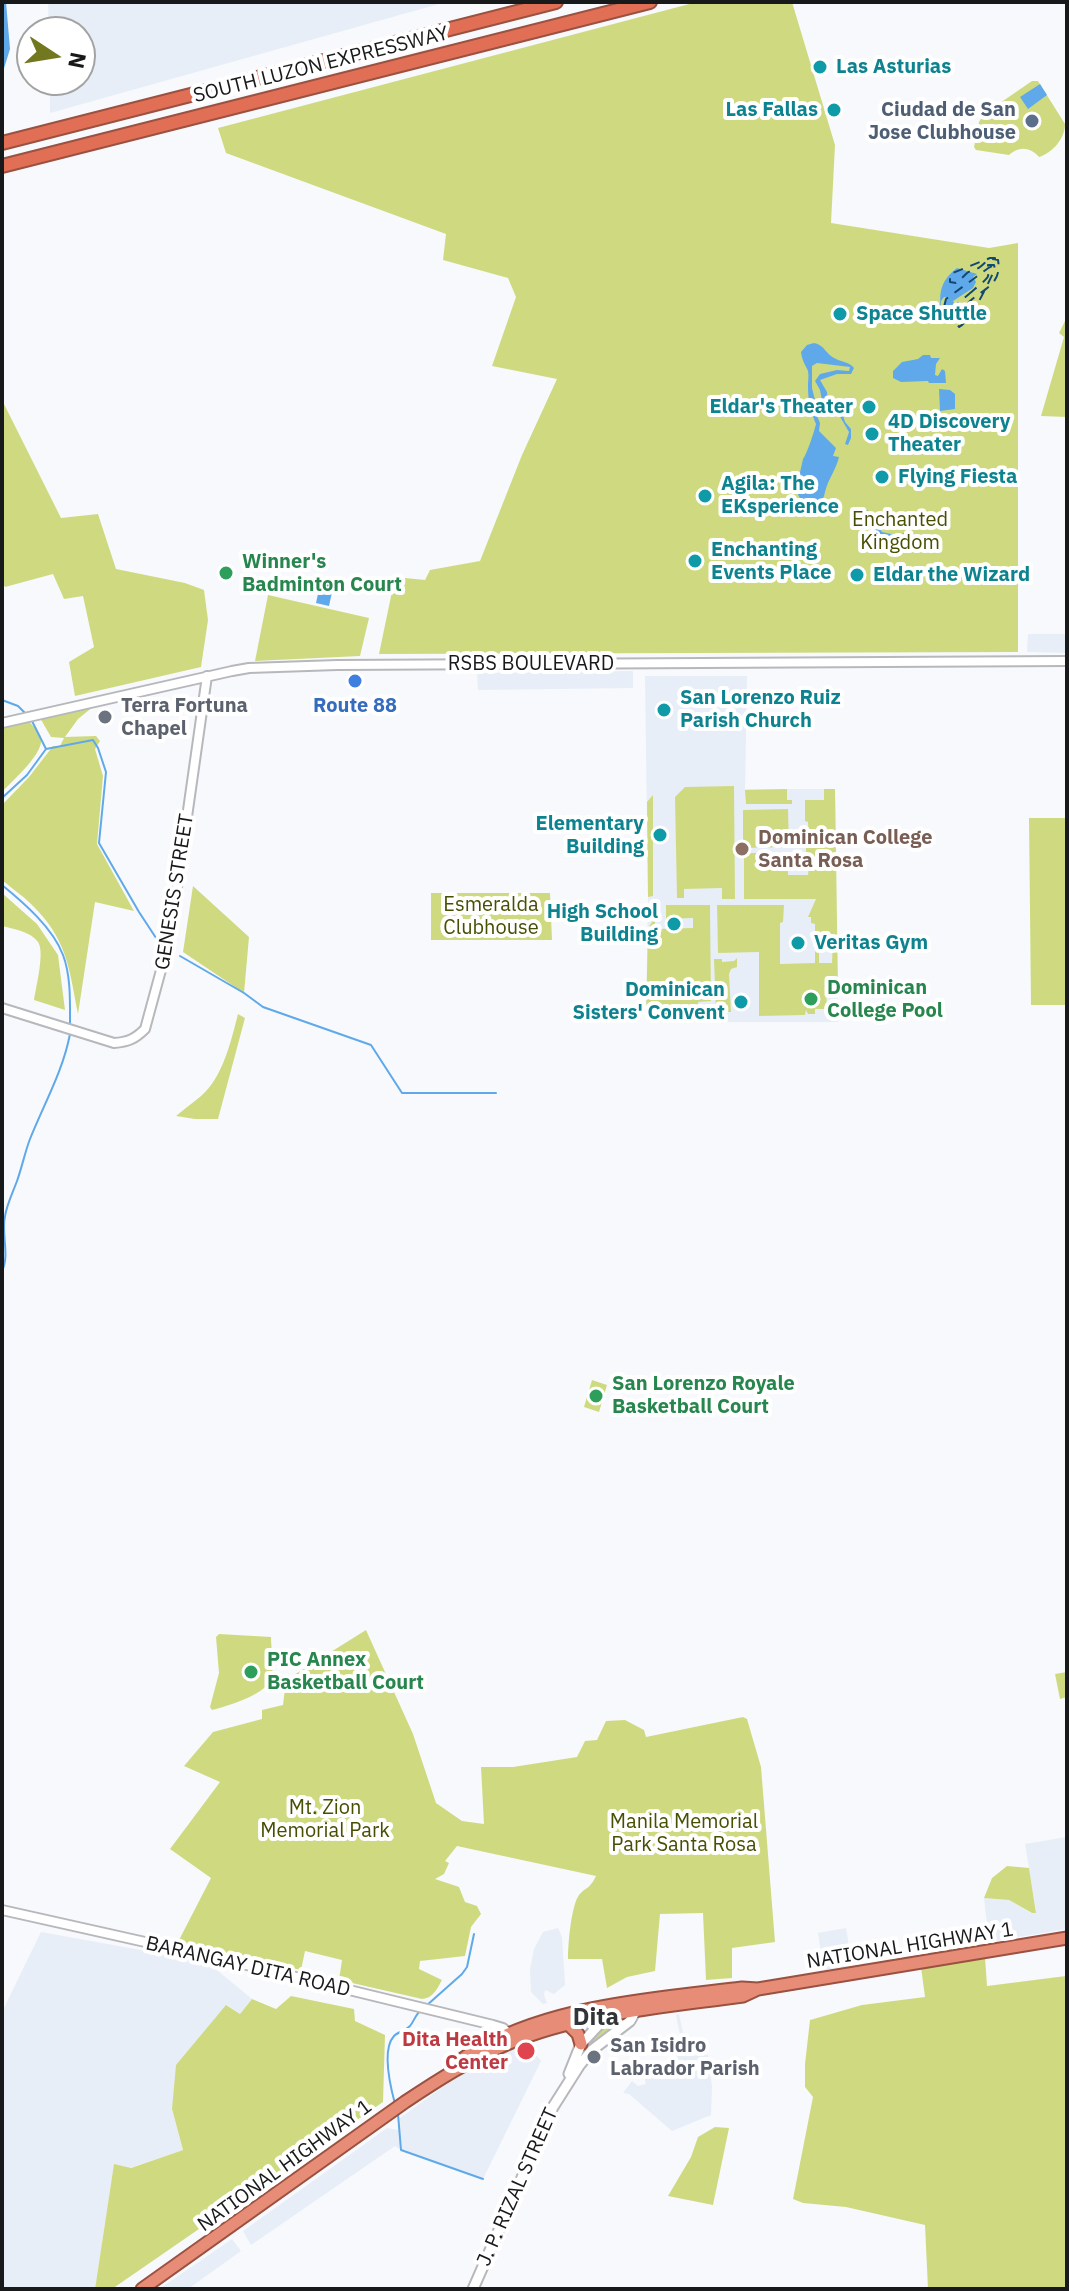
<!DOCTYPE html>
<html>
<head>
<meta charset="utf-8">
<style>
	body { margin:0 }
	#map { position:relative; width:1069px; height:2291px; overflow:hidden; background:#f7f9fc; font-family:"IBM Plex Sans",sans-serif }
	canvas { display:block }
	.frame { position:absolute; inset:0; border:4px solid #18191a; pointer-events:none }
	.north { position:absolute; left:16px; top:16px; width:80px; height:80px; box-sizing:border-box; background:#fff; border:2px solid #a3a3a3; border-radius:50%; rotate:102deg; font-size:22px; font-weight:700; line-height:32px; text-align:center; color:#18191a }
	.north::after { content:''; display:block; margin:auto; width:28px; height:36px; background:#727820; clip-path:polygon(50% 0,100% 100%,50% 72%,0 100%) }
</style>
</head>
<body>
<div id="map">
<canvas width="1069" height="2291"></canvas>
<div class="frame"></div>
<div class="north">N</div>
</div>
<script>
const ctx = document.querySelector('canvas').getContext('2d');
ctx.lineJoin = 'round';
function fill(path, color) { ctx.fillStyle = color; ctx.fill(path, 'evenodd'); }
function strokePath(path, color, width, dash) { ctx.strokeStyle = color; ctx.lineWidth = width; ctx.lineCap = dash ? 'butt' : 'round'; ctx.setLineDash(dash || []); ctx.stroke(path); }
function label(font, color, halo, rows, align = 'center') {
  ctx.font = font + ' "IBM Plex Sans",sans-serif'; ctx.lineWidth = 8; ctx.setLineDash([]); ctx.textBaseline = 'middle'; ctx.strokeStyle = halo; ctx.fillStyle = color; for (const [text, x, y, turn = 0] of rows) {
    ctx.save(); ctx.translate(x, y); ctx.rotate((+turn || 0) * Math.PI / 180); ctx.textAlign = isNaN(turn) ? turn : align; if (halo) ctx.strokeText(text, 0, 0); ctx.fillText(text, 0, 0); ctx.restore();
  }
}
fill(new Path2D(`
	M48 2H446L50 113V80H80V32H49Z
	M1028 634H1067V653L1027 652Z
	M633 671V688L478 690 477 673Z
	M645 676H747L745 789H835L838 1022H649L646 1016 648 897Z
	M1067 1837V1929L989 1942 984 1898 1009 1900 1031 1913 1036 1912 1025 1844Z
	M558 1928 562 1937 565 1985 554 1994 545 1990 544 1995 547 2003 543 2004 531 1992 530 1969 534 1949 543 1932Z
	M846 1928 852 1965 824 1970 818 1933Z
	M41 1932 207 1962 252 1999 240 2014 227 2005 172 2109 183 2150 130 2168 114 2165 95 2289H2V2012Z
	M679 2014 683 2034 679 2056 708 2055 712 2087 711 2115 672 2131 629 2094 623 2093 632 2081 638 2086 646 2084 643 2074 665 2068 676 2057 680 2034 676 2015Z
	M517 2049 522 2058 534 2052 541 2061 483 2179 401 2150 395 2146 251 2245 243 2231 387 2128 398 2130 400 2118 451 2081 508 2050Z
	M232 2239 241 2251 188 2289H159Z`), '#e7eef7');
fill(new Path2D(`
	M697 2H792L835 145 831 223 989 248 1018 243V652L379 654 395 577 425 580 430 570 480 561 522 455 557 379 492 366 516 297 508 278 443 260 446 234 226 153 218 128Z
	M1032 81H1038L1065 124C1065 139 1052 153 1039 157 1030 147 1019 146 1009 155L976 150 974 147 979 122 984 114Z
	M1067 317V417L1041 416 1064 337 1059 333Z
	M2 400 61 518 98 514 116 569 185 583 204 590 208 620 201 667 75 696 69 662 94 647 83 596 64 599 53 574 5 587 2 582Z
	M268 595 369 618 360 656 255 661Z
	M94 706 78 719 65 737 96 736 100 741 95 749 103 776 97 844 134 911 95 902 78 1014C69 967 67 939 31 904 22 895 11 888 2 880V805L29 777 53 746H60L64 738 51 737 40 718Z
	M29 721C32 725 39 732 41 737 45 753 12 781 2 792V727Z
	M734 786 735 899H722V888L684 889V898H677L675 797 685 787Z
	M787 789V800H792V804H746L745 790Z
	M824 789H835L838 988H826L827 1009H815V1014H808L806 1010 805 1015 759 1016V952L718 953 717 905H784L783 922 780 923V964L815 963V924L811 923V917H808L816 899H744V853H792V866H788V875H808L809 866H806V844H809L808 822 805 821V800H824ZM819 937H833L832 963H819Z
	M653 795V896L648 897 647 802Z
	M788 809 789 847 743 848V810Z
	M1029 818H1066L1067 1005H1031Z
	M193 886 249 937 244 993 183 952Z
	M2 893 37 924 58 955 65 1010 34 1000C36 987 45 952 38 942 30 931 13 929 2 926Z
	M431 893H550L552 940H431Z
	M666 905H710L711 1001 698 1002V1016H646L648 928 655 918V929L693 928V918L666 919Z
	M737 958V967L731 969 729 974 731 1012H716L714 959H722V962L734 961Z
	M238 1014 245 1018 218 1119H195L176 1116C184 1109 193 1103 201 1096 223 1077 231 1041 238 1014Z
	M592 1380 607 1385 599 1412 584 1407Z
	M366 1630 413 1734 436 1803 462 1821 484 1824 481 1767H513L577 1757 585 1741 597 1740 606 1721 625 1720 644 1730 646 1737 743 1717 747 1719 761 1767 775 1942 732 1948V1978L706 1980 703 1913 660 1914 655 1971 627 1977 607 1988 602 1959H568C568 1945 571 1906 579 1895 587 1886 589 1890 596 1876L457 1846 445 1861 449 1863 444 1874 435 1879 459 1887 465 1902 477 1906 481 1914 471 1927 465 1956 420 1961 419 1969 442 1980C437 1989 433 1998 422 1999L339 1980 342 1960 305 1951 301 1970 178 1942 211 1878 170 1849 220 1782 184 1766 213 1732 262 1719V1710L283 1705 286 1680Z
	M219 1634 271 1637C271 1649 274 1664 272 1676 270 1694 227 1706 212 1710L210 1707 219 1673 216 1637Z
	M1067 1672V1697L1060 1699 1055 1674Z
	M1007 1866 1029 1868 1036 1913H1032L1009 1900 984 1898 992 1878Z
	M985 1957 987 1986 1066 1976 1067 2289H928L925 2225 846 2207 803 2203 793 2199 813 2097 805 2087V2064L810 2020 862 2005 925 1997 921 1967Z
	M291 1996 354 2009 355 2021 385 2035 383 2102 112 2289H95L114 2164 131 2168 183 2150 172 2109 176 2065 226 2005 240 2014 252 1999 276 2009Z
	M623 2018 594 2044 577 2064 575 2057 605 2020Z
	M715 2127 729 2128 713 2205 668 2196 691 2157 698 2137Z`), '#cfda80');
fill(new Path2D(`
	M2 2H6L10 49 2 75Z
	M1040 84 1047 95 1028 109 1020 97Z
	M957 268 977 274 973 277 976 282 973 288 953 301 954 303 949 309 944 304 948 298 944 297 941 301V308C938 289 944 278 957 268Z
	M814 343C825 345 825 354 836 359 844 363 848 361 854 368L851 374H837L820 380 827 392 828 404 841 409 845 422 851 429V438L848 445 845 444 849 432 839 415 823 406 820 390 815 381 820 374 837 370 849 371 850 367 817 363 812 366V388L815 400 813 407 820 423 819 431 836 448 833 456 839 457C837 466 832 474 828 483 822 497 825 513 803 505L796 490 803 459C807 454 814 432 816 424 810 410 808 401 808 385 808 380 809 376 808 371 805 364 802 361 801 352L807 345Z
	M923 355H930L931 358H940L936 364 935 375 938 376 942 369 945 371 946 383H929L928 381 901 382 893 378V371L902 362 918 359Z
	M939 389 950 390 955 394V409L940 411Z
	M867 510 873 514V519L882 532 896 535 908 532 915 536 911 542 906 541 888 545 874 540 864 514Z
	M321 580 334 583 329 606 316 603Z`), '#5fa9ea');
strokePath(new Path2D(`
	M2 700 18 706 25 713
	M46 749 93 740 98 748 106 772 99 843 139 912 158 941
	M2 798 27 775 46 749 32 721
	M2 885C24 903 53 928 63 955 71 976 70 1002 70 1024
	M180 956 244 993 263 1007 371 1045 402 1093H496
	M2 1271C10 1255 1 1234 5 1216 7 1204 13 1192 17 1181 22 1167 25 1152 30 1139 44 1104 63 1071 70 1034
	M426 2006 462 1974 467 1967 474 1934
	M395 2104C391 2089 381 2050 394 2036 398 2032 406 2030 410 2026 414 2021 416 2014 421 2010
	M398 2114 401 2150 483 2179`), '#5fa9ea', 2);
strokePath(new Path2D(`
	M969 294C972 291 988 279 988 276 989 272 988 269 988 265H994L995 269C988 283 972 320 959 327L955 322C959 315 964 307 970 301 985 288 1002 284 998 260 987 257 988 261 980 267 976 270 971 270 967 273 964 276 960 280 956 283L950 282V274L990 258H995V264C993 266 990 267 987 269L946 299 944 307 951 309 969 294`), '#124973', 2, [10, 8]);
const tertiary = new Path2D(`
	M2 723 232 671 249 668 337 665 1067 661
	M2 1008 114 1043C128 1042 135 1039 145 1029L170 937 207 676
	M2 1910 230 1961 493 2025 503 2028 512 2036`);
const secondary = new Path2D(`
	M569 2074 581 2044 608 2015
	M473 2289 553 2107 579 2066 592 2050 630 2021 636 2010 635 2006`);
const trunk = new Path2D(`
	M568 2024 578 2034 581 2044
	M450 2072C459 2059 470 2054 484 2046 557 2005 660 1998 742 1988L758 1989 1067 1938
	M142 2289 405 2102C438 2080 471 2059 507 2044 582 2013 664 2007 743 1996L758 1989`);
const motorway = new Path2D(`
	M2 143 556 2
	M2 166 650 2`);
strokePath(tertiary, '#b6b8bb', 12);
strokePath(secondary, '#b6b8bb', 13);
strokePath(trunk, '#9b5140', 15);
strokePath(motorway, '#9b5140', 16);
strokePath(tertiary, '#fff', 8);
strokePath(secondary, '#fff', 9);
strokePath(trunk, '#e78c77', 11);
strokePath(motorway, '#e16f55', 12);
for (const [x, y, r, color] of [
	[820,67,8,"#0f9aa8"],
	[834,110,8,"#0f9aa8"],
	[1032,121,8,"#5c6f8a"],
	[840,314,8,"#0f9aa8"],
	[869,407,8,"#0f9aa8"],
	[872,434,8,"#0f9aa8"],
	[882,477,8,"#0f9aa8"],
	[705,496,8,"#0f9aa8"],
	[695,561,8,"#0f9aa8"],
	[226,573,8,"#2e9e5b"],
	[857,575,8,"#0f9aa8"],
	[355,681,8,"#3f7fe0"],
	[664,710,8,"#0f9aa8"],
	[105,717,8,"#6b7280"],
	[660,835,8,"#0f9aa8"],
	[742,849,8,"#8d6e63"],
	[674,924,8,"#0f9aa8"],
	[798,943,8,"#0f9aa8"],
	[811,999,8,"#2e9e5b"],
	[741,1002,8,"#0f9aa8"],
	[596,1396,8,"#2e9e5b"],
	[251,1672,8,"#2e9e5b"],
	[526,2051,10,"#e0444e"],
	[594,2057,8,"#6b7280"]
]) { const dot = new Path2D(); dot.arc(x, y, r, 0, 2 * Math.PI); ctx.fillStyle = color; ctx.fill(dot); strokePath(dot, '#fff', 3); }
label('20px', '#18191a', '#fff', [
	["SOUTH LUZON EXPRESSWAY",321,65,-14],
	["RSBS BOULEVARD",531,664],
	["GENESIS STREET",175,892,-81],
	["NATIONAL HIGHWAY 1",910,1946,-9],
	["BARANGAY DITA ROAD",248,1967,13],
	["NATIONAL HIGHWAY 1",285,2166,-36],
	["J. P. RIZAL STREET",518,2187,-66]
]);
label('bold 20px', '#0d838f', '#fff', [
	["Las Asturias",836,67],
	["Las Fallas",818,110,"right"],
	["Space Shuttle",856,314],
	["Eldar's Theater",853,407,"right"],
	["4D Discovery",888,422],
	["Theater",888,445],
	["Flying Fiesta",898,477],
	["Agila: The",721,484],
	["EKsperience",721,507],
	["Enchanting",711,550],
	["Events Place",711,573],
	["Eldar the Wizard",873,575],
	["San Lorenzo Ruiz",680,698],
	["Parish Church",680,721],
	["Elementary",644,824,"right"],
	["Building",644,847,"right"],
	["High School",658,912,"right"],
	["Building",658,935,"right"],
	["Veritas Gym",814,943],
	["Dominican",725,990,"right"],
	["Sisters' Convent",725,1013,"right"]
], 'left');
label('bold 20px', '#4e5e75', '#fff', [
	["Ciudad de San",1016,110],
	["Jose Clubhouse",1016,133]
], 'right');
label('20px', '#484e02', '#fff', [
	["Enchanted",900,520],
	["Kingdom",900,543],
	["Esmeralda",491,905],
	["Clubhouse",491,928],
	["Mt. Zion",325,1808],
	["Memorial Park",325,1831],
	["Manila Memorial",684,1822],
	["Park Santa Rosa",684,1845]
]);
label('bold 20px', '#27864d', '#fff', [
	["Winner's",242,562],
	["Badminton Court",242,585],
	["Dominican",827,988],
	["College Pool",827,1011],
	["San Lorenzo Royale",612,1384],
	["Basketball Court",612,1407],
	["PIC Annex",267,1660],
	["Basketball Court",267,1683]
], 'left');
label('bold 20px', '#5b616d', '#fff', [
	["Terra Fortuna",121,706],
	["Chapel",121,729],
	["San Isidro",610,2046],
	["Labrador Parish",610,2069]
], 'left');
label('bold 20px', '#366cbe', '#fff', [
	["Route 88",355,706]
]);
label('bold 20px', '#785e54', '#fff', [
	["Dominican College",758,838],
	["Santa Rosa",758,861]
], 'left');
label('bold 20px', '#be3a42', '#fff', [
	["Dita Health",508,2040],
	["Center",508,2063]
], 'right');
label('bold 24px', '#323437', '#fff', [
	["Dita",596,2018]
]);
</script>
</body>
</html>
